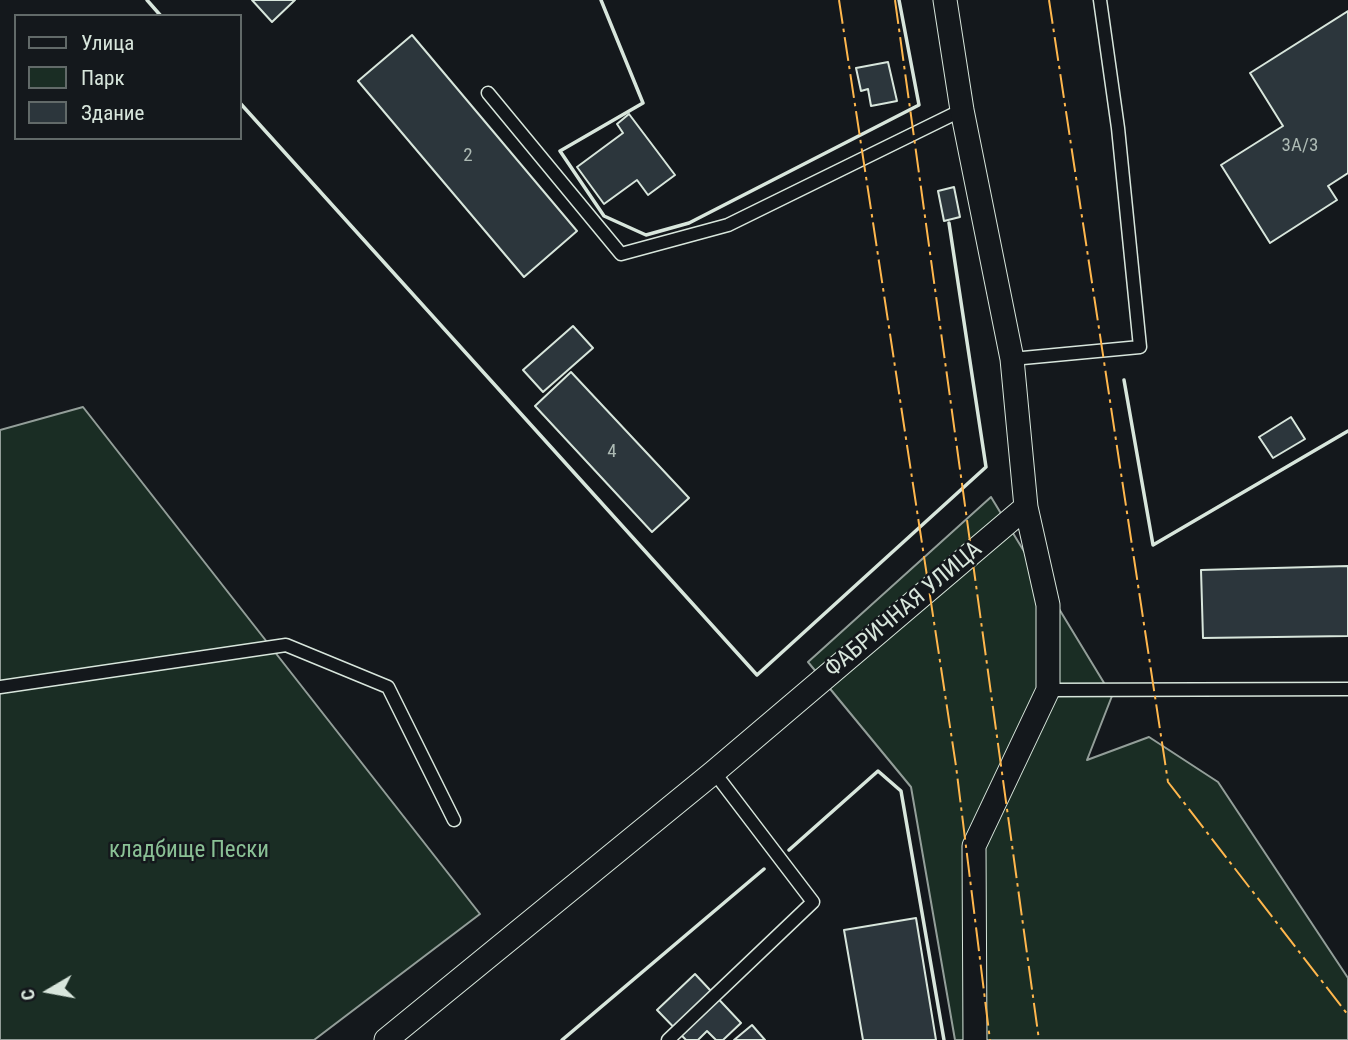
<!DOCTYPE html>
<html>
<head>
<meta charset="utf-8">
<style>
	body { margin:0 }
	#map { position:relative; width:1348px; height:1040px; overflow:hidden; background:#14181c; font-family:"Roboto Condensed",sans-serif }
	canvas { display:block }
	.legend { position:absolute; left:14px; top:14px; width:228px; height:126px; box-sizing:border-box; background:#14181c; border:2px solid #626a69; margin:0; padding:9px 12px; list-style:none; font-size:21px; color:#d8e6dc }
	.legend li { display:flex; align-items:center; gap:14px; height:35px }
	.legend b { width:35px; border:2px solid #626a69 }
	.north { position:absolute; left:14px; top:956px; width:70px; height:70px; -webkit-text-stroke:5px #14181c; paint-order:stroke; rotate:260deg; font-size:19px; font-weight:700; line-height:28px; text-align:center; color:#d8e6dc }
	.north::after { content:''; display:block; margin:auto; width:24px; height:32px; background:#d8e6dc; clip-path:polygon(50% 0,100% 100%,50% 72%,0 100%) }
</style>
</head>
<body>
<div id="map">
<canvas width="1348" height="1040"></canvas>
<ul class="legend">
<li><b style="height:9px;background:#14181c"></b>Улица</li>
<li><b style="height:19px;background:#1a2d24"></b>Парк</li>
<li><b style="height:19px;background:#2c363c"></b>Здание</li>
</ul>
<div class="north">С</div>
</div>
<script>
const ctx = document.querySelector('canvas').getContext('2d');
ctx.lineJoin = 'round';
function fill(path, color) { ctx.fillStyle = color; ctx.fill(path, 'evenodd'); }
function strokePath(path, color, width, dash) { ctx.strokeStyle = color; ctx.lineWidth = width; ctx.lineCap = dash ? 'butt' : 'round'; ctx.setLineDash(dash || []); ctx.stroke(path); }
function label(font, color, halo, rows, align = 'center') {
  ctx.font = font + ' "Roboto Condensed",sans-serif'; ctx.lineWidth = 5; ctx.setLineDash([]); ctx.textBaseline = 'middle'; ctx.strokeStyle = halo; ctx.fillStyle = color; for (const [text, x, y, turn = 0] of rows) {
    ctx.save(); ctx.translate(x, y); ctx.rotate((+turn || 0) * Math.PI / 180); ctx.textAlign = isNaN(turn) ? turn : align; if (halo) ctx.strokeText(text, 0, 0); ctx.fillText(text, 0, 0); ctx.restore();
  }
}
const green = new Path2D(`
	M83 407 480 914 314 1040H0V430Z
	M991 497 1112 696 1087 760 1149 737 1218 782 1348 978V1040H955L911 787 808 662Z`);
fill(green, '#1a2d24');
strokePath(green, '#939e99', 2);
const building = new Path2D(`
	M252 0H295L272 22Z
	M1348 11V173L1328 186 1337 200 1270 243 1221 165 1283 126 1250 73Z
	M412 35 577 231 524 277 358 81Z
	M888 62 897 101 871 106 868 89 861 91 856 68Z
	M629 114 675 175 648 195 637 180 604 204 577 167 623 133 617 124Z
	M954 187 960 217 944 221 938 191Z
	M573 326 593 348 543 392 523 370Z
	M571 372 689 498 652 532 535 406Z
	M1291 417 1305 439 1273 458 1259 437Z
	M1348 566V636L1203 638 1201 570Z
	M916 918 936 1040H863L844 930Z
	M695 974 741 1023 723 1040H716L707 1031 698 1040H686L657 1010Z
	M752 1025 765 1040H734Z`);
fill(building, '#2c363c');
strokePath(building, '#d8e6dc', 2);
const lane = new Path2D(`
	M488 93 621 254 728 225 962 110
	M1012 359 1140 347 1118 128 1100 0
	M0 687 286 645 388 687 454 820
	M1048 690 1348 689
	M668 1040 813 902 714 772`);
const street = new Path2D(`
	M945 0 962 110 1012 359 1026 507 1048 605V690L974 846 975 1040
	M386 1040 714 772 1026 507`);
strokePath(lane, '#d8e6dc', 15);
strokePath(street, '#d8e6dc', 25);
strokePath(lane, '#14181c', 12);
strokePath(street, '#14181c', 23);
strokePath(new Path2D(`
	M147 0 161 16
	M601 0 643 103 560 151 604 216 646 235 689 223 919 105 899 0
	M240 103 757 675 986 467 949 223
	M1124 380 1153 545 1348 431
	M789 850 878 771 901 791 944 1040
	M562 1040 764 869`), '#d8e6dc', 3.5);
strokePath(new Path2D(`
	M839 0 956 766 990 1040
	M895 0 1039 1040
	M1049 0 1168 782 1348 1015`), '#ffb74d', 2, [24, 5, 3.5, 5]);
label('19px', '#adbab4', null, [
	["3А/3",1300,146],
	["2",468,156],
	["4",612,452]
]);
label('23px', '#d8e6dc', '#14181c', [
	["ФАБРИЧНАЯ УЛИЦА",904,610,-40]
]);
label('23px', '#8ac095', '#14181c', [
	["кладбище Пески",189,851]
]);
</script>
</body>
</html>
